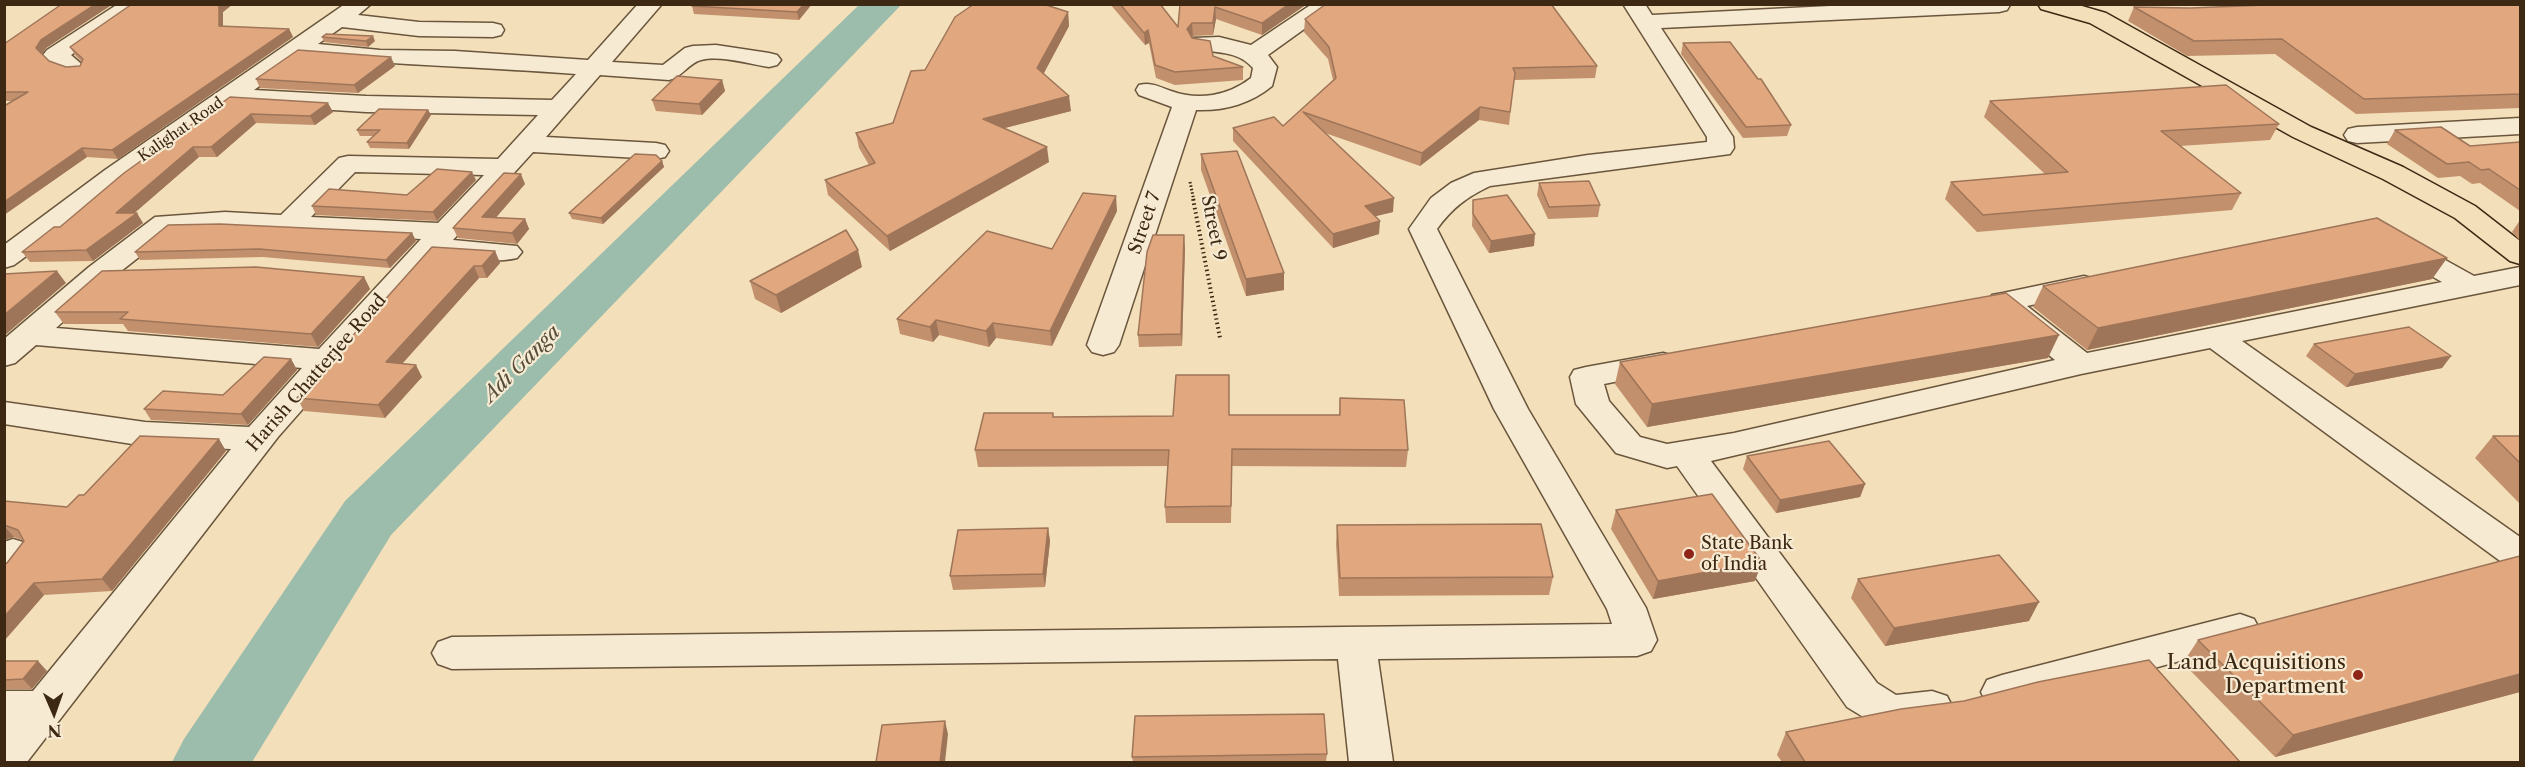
<!DOCTYPE html>
<html>
<head>
<meta charset="utf-8">
<style>
	body { margin:0 }
	#map { position:relative; width:2525px; height:767px; overflow:hidden; background:#f3dfb9; font-family:"Libre Caslon Text",serif }
	canvas { display:block }
	.frame { position:absolute; inset:0; border:6px solid #3d2813; pointer-events:none }
	.north { position:absolute; left:24px; top:683px; width:60px; height:60px; -webkit-text-stroke:4px #f7ead2; paint-order:stroke; rotate:178deg; font-size:16px; font-weight:700; line-height:24px; text-align:center; color:#3d2813 }
	.north::after { content:''; display:block; margin:auto; width:21px; height:27px; background:#3d2813; clip-path:polygon(50% 0,100% 100%,50% 72%,0 100%) }
</style>
</head>
<body>
<div id="map">
<canvas width="2525" height="767"></canvas>
<div class="frame"></div>
<div class="north">N</div>
</div>
<script>
const ctx = document.querySelector('canvas').getContext('2d');
ctx.lineJoin = 'round';
function fill(path, color) { ctx.fillStyle = color; ctx.fill(path, 'evenodd'); }
function strokePath(path, color, width, dash) { ctx.strokeStyle = color; ctx.lineWidth = width; ctx.lineCap = dash ? 'butt' : 'round'; ctx.setLineDash(dash || []); ctx.stroke(path); }
function label(font, color, halo, rows, align = 'center') {
  ctx.font = font + ' "Libre Caslon Text",serif'; ctx.lineWidth = 4.5; ctx.setLineDash([]); ctx.textBaseline = 'middle'; ctx.strokeStyle = halo; ctx.fillStyle = color; for (const [text, x, y, turn = 0] of rows) {
    ctx.save(); ctx.translate(x, y); ctx.rotate((+turn || 0) * Math.PI / 180); ctx.textAlign = isNaN(turn) ? turn : align; if (halo) ctx.strokeText(text, 0, 0); ctx.fillText(text, 0, 0); ctx.restore();
  }
}
fill(new Path2D(`
	M860 4H902L391 535 252 762H172L184 739 345 501Z`), '#9cbdac');
const minor = new Path2D(`
	M118 4H145L71 55 86 68 83 73C68 77 52 68 43 55L47 50Z
	M345 4H371L358 15 419 22 493 23 501 25 504 30 501 35 493 37 419 36 342 27 318 44 380 50 455 51 588 60 638 4H662L612 62 663 65 685 48 693 46 716 45 769 53 777 55 781 60 777 65 769 67C749 64 721 55 701 60 689 63 682 77 669 80L600 75 546 137 656 143 665 145 669 151 665 157 656 159 533 152 453 240 517 246 522 252 517 258C501 262 454 262 440 253L278 437 27 762H4V691H33L231 449 145 446 4 424V402L145 422 249 427 302 368 36 345 15 363 4 366V339L89 267 155 217 225 212 281 215 339 158 348 156 498 159 538 115 366 112 234 104 14 265 4 268V245L105 170ZM301 56C392 65 484 67 576 74L552 100 366 96 254 90ZM355 172 484 175 438 223 311 217ZM225 230 421 239 319 349 56 328 111 279 172 231Z
	M1312 4H1339L1268 55 1277 67 1272 86C1250 104 1224 111 1196 110L1119 345 1114 352 1103 355 1092 352 1087 345 1172 107 1139 95 1136 90 1139 85C1152 82 1159 87 1171 91 1198 101 1228 96 1251 78L1253 68C1236 49 1215 54 1193 48L1189 43 1193 38 1219 37 1251 45Z
	M1623 4H1645L1652 15 1869 4 2010 5 2007 10 1999 12 1661 28 1733 137 1734 148 1730 154 1490 186C1467 197 1452 208 1437 229L1528 409 1646 608 1657 640 1651 651 1637 656 1378 659 1393 762H1349L1338 659 452 669 438 664 432 653 438 642 452 637 1612 624 1607 609 1494 409 1409 229 1431 198 1451 183 1474 173 1588 155 1707 142V137Z
	M2520 118V134L2357 143 2348 141 2344 135 2348 129 2357 127Z
	M2401 238 2411 241 2474 276 2520 267V285L2242 341 2520 537V570L2507 566 2210 348 2081 374 1711 461 1877 683 1896 695 1932 691 1947 696 1953 708 1947 720C1901 736 1887 732 1847 707L1677 466 1667 468 1616 453 1576 404 1570 377 1574 370 1586 367 1663 353 1674 356 1679 363 1674 370 1604 384 1609 401 1640 437 1667 444 1734 433 2055 360 1992 309 1988 302 1992 295 2003 293 2084 276 2095 279 2099 285 2095 291 2027 306 2087 353 2442 282 2391 253 2386 247 2391 241Z
	M13 539 26 543 32 553 17 573 4 577V542Z
	M2240 614 2254 619 2260 630 2254 641 2002 709 1987 704 1981 692 1987 680 2002 675Z`);
const major = new Path2D(`
	M2038 4H2075L2106 13 2311 127 2403 167 2475 206 2520 241V264L2510 261 2455 218 2383 179 2293 137 2090 23 2041 9Z`);
strokePath(minor, '#6a563c', 3);
strokePath(major, '#3d2813', 3);
strokePath(new Path2D(`
	M1190 182 1194 201`), '#3d2813', 3, [1.5, 2]);
strokePath(new Path2D(`
	M1193 199 1220 338`), '#3d2813', 4, [1.5, 3]);
fill(minor, '#f7ead2');
fill(major, '#f3dfb9');
fill(new Path2D(`
	M62 4H113L46 48 42 54 49 61 66 67 80 66 82 62 75 55 70 47 132 4H233L223 12V26L289 29 293 37 118 159 87 157 4 215V106L13 101H4V44Z
	M693 4H812L799 20 694 14 692 6Z
	M1110 4H1160L1178 27 1180 4H1307L1262 35 1216 19 1213 35 1193 36 1192 37 1213 56 1243 67V80L1175 85 1156 78 1149 43 1145 45Z
	M2520 4V108L2356 114 2275 54 2187 56 2128 21 2134 7 2190 8Z
	M1068 12 1069 26 1044 73 1071 111 1005 128 1049 162 890 251 828 195 825 180 869 165 859 148 856 133 893 123 925 70Z
	M1305 19 1597 66 1595 78 1514 80 1509 125 1479 120 1420 166 1325 133 1393 212 1375 216 1379 234 1333 248 1233 141V128L1283 126 1333 80 1328 59 1304 32Z
	M322 37 375 41 368 47 324 42Z
	M1683 43 1791 125 1787 136 1743 138 1681 54Z
	M395 66 358 93 260 88 256 79Z
	M722 80 725 91 702 115 656 111 652 100Z
	M230 97 333 112 315 125 256 123 217 157H199L134 213 143 223 93 261 30 262 22 252 60 227Z
	M1990 101 2279 124 2270 140 2180 146 2241 193 2232 210 1977 232 1945 199 1951 182 2045 174 1984 117Z
	M428 110 431 115 409 149 370 148 367 142 374 136H360L357 130Z
	M2395 130 2470 146 2520 142V211L2480 183 2472 184 2460 176 2438 178 2387 144Z
	M1201 154 1284 290 1246 296 1201 170Z
	M662 161 664 167 603 224 572 219 569 213Z
	M476 180 437 221 316 215 312 206 407 195Z
	M1539 183 1600 205 1598 217 1548 219 1537 195Z
	M525 184 495 218 525 219 529 229 517 244 458 238 453 228Z
	M1473 200 1534 246 1489 253 1472 226Z
	M1117 211 1052 346 996 338 989 347 939 335 933 342 900 334 897 319 1052 249Z
	M2520 220V241L2512 232Z
	M412 233 416 241 390 268 263 257 140 260 135 252Z
	M432 247 495 251 500 263 487 278H479L402 364 422 377 385 418 304 411 297 398Z
	M1185 248 1182 346 1139 347 1138 335Z
	M2447 258 2432 279 2087 350 2033 307 2043 286Z
	M862 267 781 313 755 299 750 281Z
	M364 277 370 289 318 347 128 331 123 324H64L55 312Z
	M2314 344 2451 356 2442 368 2346 387 2306 356Z
	M2048 358 1647 427 1615 384 1620 362Z
	M291 359 297 370 248 425 151 420 144 409 223 395Z
	M1229 375V415H1339L1340 398 1408 450 1406 467 1232 466 1231 523H1166L1165 507 1168 466 978 467 975 450 1054 417 1173 416Z
	M2493 436H2520V504L2475 458Z
	M226 451 112 591 44 595 4 641V564L7 563 24 541 14 537 4 540V501L67 507 84 495Z
	M1747 456 1865 484 1860 497 1776 513 1743 469Z
	M1616 510 1755 581 1653 599 1611 529Z
	M1337 525 1553 577 1549 595 1339 596 1336 544Z
	M1048 528 1050 541 1045 587 953 590 950 576Z
	M2520 556V692L2275 757 2183 663 2198 640Z
	M1858 579 2029 621 1885 646 1851 598Z
	M4 661 47 671 32 689H4Z
	M1964 701 2240 762H1782L1777 755 1786 732Z
	M1327 754 1326 762H1133L1132 757Z`), '#c2906d');
fill(new Path2D(`
	M96 4H113L46 48 41 56 36 48 41 40Z
	M219 4H233L223 12V34L219 26Z
	M804 4H812L799 20 797 12Z
	M1289 4H1307L1262 35V23Z
	M1215 7 1216 19 1213 35V23Z
	M1068 12 1069 26 1039 82 1037 68Z
	M1192 23 1193 36 1187 42V29Z
	M289 29 293 37 118 159 112 150Z
	M1148 30 1149 43 1145 45 1144 33Z
	M373 36 375 41 368 47 366 41Z
	M391 57 395 66 358 93 354 85Z
	M722 80 725 91 702 115 699 104Z
	M1069 96 1071 111 985 133 983 119Z
	M328 103 333 112 315 125 310 116Z
	M1480 107 1479 120 1420 166 1422 153Z
	M428 110 431 115 409 149 407 143Z
	M251 114 256 123 217 157 211 147Z
	M193 147 199 157 123 223 116 213Z
	M1047 147 1049 162 890 251 887 236Z
	M82 148 87 157 4 215V202Z
	M662 161 664 167 603 224 601 218Z
	M472 172 476 180 437 221 433 212Z
	M521 174 525 184 487 228 482 217Z
	M1116 196 1117 211 1052 346 1050 331Z
	M1394 198 1393 212 1364 219 1365 206Z
	M137 213 143 223 93 261 86 250Z
	M525 219 529 229 517 244 512 233Z
	M1380 221 1379 234 1333 248V234Z
	M412 233 416 241 390 268 386 260Z
	M1535 234 1534 246 1489 253 1491 241Z
	M1184 235 1185 248 1182 346 1181 334Z
	M858 250 862 267 781 313 776 295Z
	M495 251 500 263 487 278 482 266Z
	M2447 258 2432 279 2087 350 2098 328Z
	M474 266 479 278 392 375 386 362Z
	M57 271 66 283 4 336V315Z
	M1284 273V290L1246 296V279Z
	M364 277 370 289 318 347 311 334Z
	M936 320 939 335 933 342 930 327Z
	M993 323 996 338 989 347 986 331Z
	M2059 335 2048 358 1647 427 1652 404Z
	M2451 356 2442 368 2346 387 2355 374Z
	M291 359 297 370 248 425 241 414Z
	M416 365 422 377 385 418 378 405Z
	M219 439 226 451 112 591 102 579Z
	M1865 484 1860 497 1776 513 1780 500Z
	M4 526 14 537 4 540Z
	M1048 528 1050 541 1045 587 1043 574Z
	M1762 562 1755 581 1653 599 1658 581Z
	M34 583 44 595 4 641V617Z
	M2039 602 2029 621 1885 646 1894 628Z
	M38 661 47 671 32 689 23 679Z
	M2520 674V692L2275 757 2293 735Z
	M945 721 948 734 945 762H940Z`), '#9e7559');
const building = new Path2D(`
	M62 4H96L41 40 36 48 49 61 66 67 80 66 83 59 70 47 132 4H219V26L289 29 112 150 82 148 4 202V106L28 92H4V44Z
	M693 4H804L797 12 692 6Z
	M974 4H1043L1068 12 1037 68 1069 96 983 119 1047 147 887 236 825 180 875 163 856 133 893 123 911 71 925 70 955 17Z
	M1120 4H1160L1178 27 1180 4H1289L1262 23 1215 7 1213 23H1192L1187 29 1192 38 1210 41 1213 56 1243 67 1175 72 1155 65 1148 30 1144 33Z
	M1326 4H1551L1597 66 1513 68 1515 73 1510 112 1480 107 1422 153 1303 112 1394 198 1365 206 1380 221 1333 234 1233 128 1274 117 1283 126 1336 78 1329 47 1305 19Z
	M2291 4H2520V94L2364 99 2282 39 2194 41 2134 7 2190 8Z
	M326 34 373 36 366 41 322 37Z
	M1730 42 1758 79H1761L1791 125 1746 127 1683 43Z
	M298 50 391 57 354 85 256 79Z
	M677 76 722 80 699 104 652 100Z
	M2226 85 2279 124 2161 131 2241 193 1983 215 1951 182 2068 172 1990 101Z
	M230 97 328 103 310 116 251 114 211 147H193L116 213H137L86 250 22 252 54 227H60L124 173Z
	M379 109 428 110 407 143 367 142 380 130H357Z
	M2441 127 2470 146 2520 142V190L2489 169 2481 170 2469 162 2447 164 2395 130Z
	M1237 151 1284 273 1246 279 1201 154Z
	M635 154 656 155 662 161 601 218 569 213Z
	M437 169 472 172 433 212 312 206 329 189 407 195Z
	M504 173 521 174 482 217 525 219 512 233 453 228Z
	M1589 181 1600 205 1549 207 1539 183Z
	M1083 193 1116 196 1050 331 993 323 986 331 936 320 930 327 897 319 987 231 1052 249Z
	M1507 195 1535 234 1491 241 1473 214V200Z
	M2377 218 2447 258 2098 328 2043 286Z
	M220 224 412 233 386 260 259 249 135 252 168 225Z
	M846 230 858 250 776 295 750 281Z
	M1153 235H1184L1181 334 1138 335 1147 252Z
	M432 247 495 251 482 266H474L386 362 416 365 378 405 297 398Z
	M256 267 364 277 311 334 120 319 128 312H55L102 271Z
	M57 271 4 315V274Z
	M2006 293 2059 335 1652 404 1620 362Z
	M2409 327 2451 356 2355 374 2314 344Z
	M264 357 291 359 241 414 144 409 163 391 223 395Z
	M1176 375H1229V415H1340V398L1404 400 1408 450 1232 449 1231 506 1165 507 1169 450H975L984 413H1053V417L1173 416Z
	M140 436 219 439 102 579 34 583 4 617V564L7 563 24 541 18 530 4 525V501L67 507 79 495H84Z
	M2493 436H2520V463Z
	M1829 441 1865 484 1780 500 1747 456Z
	M1712 494 1762 562 1658 581 1616 510Z
	M1541 524 1553 577 1340 578 1337 525Z
	M1048 528 1043 574 950 576 958 530Z
	M1999 555 2039 602 1894 628 1858 579Z
	M2520 556V674L2293 735 2198 640Z
	M2149 660 2240 762H1805L1786 732 1901 709 1964 701 2038 682Z
	M4 661H38L23 679 4 680Z
	M1324 714 1327 754 1132 757 1135 716Z
	M945 721 940 762H876L882 725Z`);
fill(building, '#e1a77f');
strokePath(building, '#9e7559', 1.5);
for (const [x, y, r, color] of [
	[1689,554,6,"#8f2418"],
	[2358,675,6,"#8f2418"]
]) { const dot = new Path2D(); dot.arc(x, y, r, 0, 2 * Math.PI); ctx.fillStyle = color; ctx.fill(dot); strokePath(dot, '#f7ead2', 2); }
label('15px', '#3d2813', '#f7ead2', [
	["Kalighat Road",181,130,-35]
]);
label('18px', '#3d2813', '#f7ead2', [
	["Street 7",1145,223,-71],
	["Street 9",1213,228,79],
	["Harish Chatterjee Road",317,373,-49]
]);
label('18px', '#3d2813', '#f7ead2', [
	["State Bank",1701,544],
	["of India",1701,565]
], 'left');
label('italic 20px', '#554d39', '#f7ead2', [
	["Adi Ganga",522,364,-45]
]);
label('21px', '#3d2813', '#f7ead2', [
	["Land Acquisitions",2346,663],
	["Department",2346,687]
], 'right');
</script>
</body>
</html>
